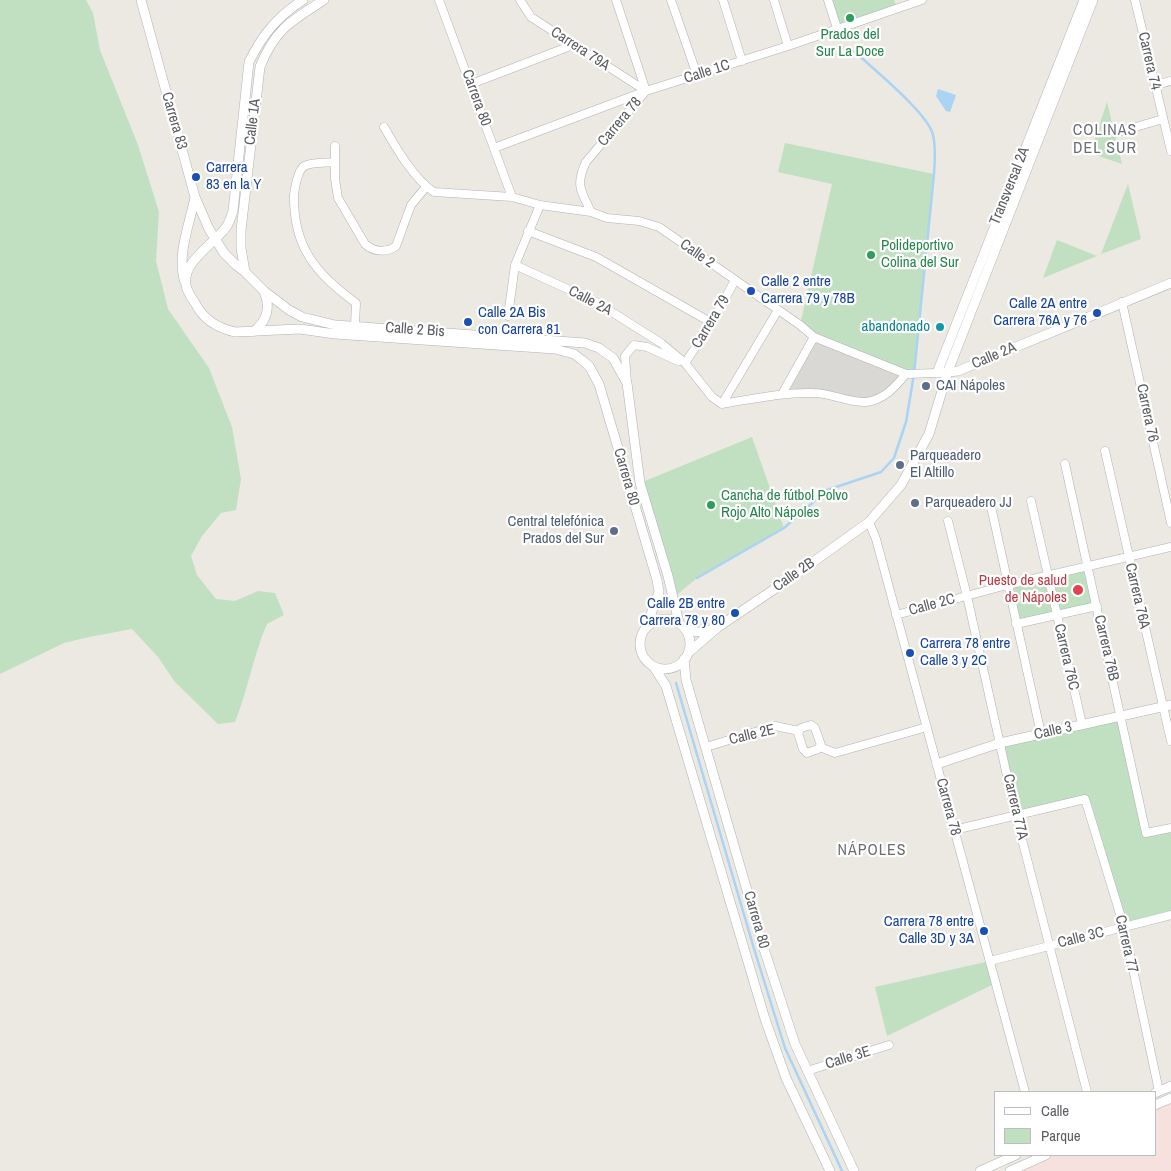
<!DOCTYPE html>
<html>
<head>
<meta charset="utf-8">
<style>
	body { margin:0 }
	#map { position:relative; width:1171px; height:1171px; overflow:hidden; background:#ebe9e2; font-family:"Archivo Narrow",sans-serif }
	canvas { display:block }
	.legend { position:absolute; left:994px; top:1091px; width:162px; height:65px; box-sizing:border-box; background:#fff; border:1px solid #bdbec0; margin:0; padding:6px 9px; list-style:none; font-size:15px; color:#5a5d61 }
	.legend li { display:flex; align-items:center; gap:10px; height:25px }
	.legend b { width:25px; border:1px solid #bdbec0 }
</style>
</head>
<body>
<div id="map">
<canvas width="1171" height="1171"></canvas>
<ul class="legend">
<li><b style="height:6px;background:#fff"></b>Calle</li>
<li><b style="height:14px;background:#c1e0c1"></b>Parque</li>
</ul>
</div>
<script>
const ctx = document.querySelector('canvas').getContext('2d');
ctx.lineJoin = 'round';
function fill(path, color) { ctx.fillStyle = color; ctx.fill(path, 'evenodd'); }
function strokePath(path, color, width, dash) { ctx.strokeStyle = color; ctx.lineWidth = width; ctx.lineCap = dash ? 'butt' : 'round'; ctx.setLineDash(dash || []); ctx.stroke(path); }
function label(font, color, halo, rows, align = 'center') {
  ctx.font = font + ' "Archivo Narrow",sans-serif'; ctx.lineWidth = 4.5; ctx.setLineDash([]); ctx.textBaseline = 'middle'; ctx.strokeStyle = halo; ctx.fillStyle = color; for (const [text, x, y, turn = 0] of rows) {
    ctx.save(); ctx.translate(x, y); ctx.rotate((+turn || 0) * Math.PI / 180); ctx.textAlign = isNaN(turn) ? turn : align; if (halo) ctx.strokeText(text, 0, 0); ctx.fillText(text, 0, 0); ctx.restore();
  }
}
fill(new Path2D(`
	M814 337 906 374 898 384 865 402 815 392 782 394Z`), '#dad8d4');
fill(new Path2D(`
	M1171 1098V1171H1010L1046 1155H1155V1105Z`), '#f7e1df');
fill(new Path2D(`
	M0 0H86L93 13 100 50 138 145 159 212 156 261 168 309 209 368 232 427 241 479 236 510 221 513 202 536 191 556 197 575 216 599 235 601 258 591 275 593 284 615 267 624C253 656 248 690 235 722L218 724 175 682 158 657 132 629 89 637 64 643 0 674Z
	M828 0H894L897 8 837 28Z
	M1107 102 1122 164 1090 153Z
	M785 143 934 174 914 374 814 337 800 325 832 184 778 172Z
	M1128 184 1141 239 1101 254Z
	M1057 240 1097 256 1043 278Z
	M752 437 784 528 697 578 673 598 640 483Z
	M1088 567 1097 606 1016 624 1007 585Z
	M1121 715 1146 832 1171 828V915L1124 927 1085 799 1016 816 1000 743Z
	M990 961 996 983 887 1036 875 987Z`), '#c1e0c1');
fill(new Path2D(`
	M938 89 956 95 950 112 946 111 936 96Z`), '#aad3f4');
strokePath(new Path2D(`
	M697 578 784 528 827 490 881 472 894 458 906 422 914 374 934 174C935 161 936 148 933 135 929 114 872 68 854 51
	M676 683 755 952 785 1048 842 1171`), '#aad3f4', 2.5);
const minor = new Path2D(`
	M439 0 512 197
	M520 0 531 17 646 91
	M616 0 646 91
	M671 0 697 75
	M723 0 742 61
	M774 0 788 46
	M828 0 837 28
	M1135 0 1171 151
	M471 84 573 45
	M1155 85 1171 81
	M384 127C396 148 414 179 434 192L512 197 540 205 591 212 607 218 639 221 659 227 800 325 814 337 906 374 937 373
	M1115 133 1163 119
	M335 146V179L338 198 365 244C373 252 387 253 396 246L411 205 426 187
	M494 148 646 91 788 46 922 0
	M335 162C327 163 312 162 304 166 297 172 295 187 294 195 293 247 316 274 356 303L355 325
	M591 212C581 191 575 185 586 162L644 93
	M528 231 596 257 712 323
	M515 265 596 302 661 343 685 363 712 397 722 404C753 399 783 392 814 393 830 393 851 403 866 402 884 400 895 387 906 374
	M1122 302 1171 523
	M508 316 515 265 540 205
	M685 363 712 323 735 280
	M627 383 625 356 634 345 647 347 678 361
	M782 394 814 337
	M722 404 778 310
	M1105 451 1171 741
	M1065 464 1146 833 1171 828
	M1031 501 1082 724
	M992 511 1041 734
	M948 521 967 596 1016 816 1087 1092
	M869 522 876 539 1025 1092
	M896 615 1007 585 1171 547
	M1016 624 1097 606
	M811 725 815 728 821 745 818 749 807 753 803 749 798 733 801 728Z
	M706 747 775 726 799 731
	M820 747 835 753 927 727
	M954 830 1085 799 1124 927 1159 1091
	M990 961 1171 915
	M807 1071 889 1045`);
const tertiary = new Path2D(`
	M141 0 195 197 209 229 224 253 236 265 245 272 264 291 289 310 302 317 335 325 585 343 599 348 613 358 627 383 640 483 668 576 679 623
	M303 0C278 16 262 35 249 62L233 211C231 217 230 221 227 226 215 244 178 263 187 289 189 294 192 299 195 303 203 319 217 328 235 332L300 329 335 334 555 349 574 354 582 360 589 366 599 384 657 580 659 592 647 625
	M1084 0 937 373 958 371 1171 283
	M245 272 241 248V230L260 67C275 29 291 21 324 0
	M185 282C176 256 190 223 195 197
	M253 332C267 321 271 308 264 291
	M640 644a25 25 0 1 1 50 0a25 25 0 1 1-50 0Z
	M685 628C695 633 702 633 713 629
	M688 653 718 627 788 580 869 522 901 485 929 434 948 371 1093 0
	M684 659 686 680 764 949 795 1044 854 1171
	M654 667 666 686 765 1019 786 1078 830 1171
	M937 764 1000 743 1171 705
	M1155 1093 1171 1086
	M1155 1105 1171 1098
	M980 1171 1016 1155
	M1010 1171 1046 1155`);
strokePath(minor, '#afb2b6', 9);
strokePath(tertiary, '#afb2b6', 10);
strokePath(minor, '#fff', 8);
strokePath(tertiary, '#fff', 9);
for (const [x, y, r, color] of [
	[850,18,5,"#2e9e5b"],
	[196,177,5,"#1a4fb4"],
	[871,255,5,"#2e9e5b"],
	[751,291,5,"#1a4fb4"],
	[1097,313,5,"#1a4fb4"],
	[468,322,5,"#1a4fb4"],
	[940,327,5,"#0f9aa8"],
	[926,386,5,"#5c6f8a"],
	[900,465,5,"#5c6f8a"],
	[915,503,5,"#5c6f8a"],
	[711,505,5,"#2e9e5b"],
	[614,531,5,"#5c6f8a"],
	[1078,590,6,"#e0444e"],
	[735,613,5,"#1a4fb4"],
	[910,653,5,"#1a4fb4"],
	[984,931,5,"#1a4fb4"]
]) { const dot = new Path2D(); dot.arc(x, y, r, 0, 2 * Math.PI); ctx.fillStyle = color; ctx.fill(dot); strokePath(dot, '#fff', 2); }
label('15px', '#27864d', '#fff', [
	["Prados del",850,35,"center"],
	["Sur La Doce",850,52,"center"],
	["Polideportivo",881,246],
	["Colina del Sur",881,263],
	["Cancha de fútbol Polvo",721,496],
	["Rojo Alto Nápoles",721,513]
], 'left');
label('15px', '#5a5d61', '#fff', [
	["Carrera 79A",580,49,33],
	["Carrera 74",1149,61,77],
	["Calle 1C",707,72,-18],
	["Carrera 80",476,98,70],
	["Carrera 83",174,121,74],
	["Calle 1A",253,122,-83],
	["Carrera 78",620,122,-50],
	["Transversal 2A",1010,186,-68],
	["Calle 2",697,254,35],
	["Calle 2A",590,301,28],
	["Carrera 79",711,322,-59],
	["Calle 2 Bis",415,330,4],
	["Calle 2A",994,356,-23],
	["Carrera 76",1147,413,78],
	["Carrera 80",626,477,74],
	["Calle 2B",794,575,-35],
	["Carrera 76A",1137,596,77],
	["Calle 2C",932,605,-15],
	["Carrera 76B",1106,648,77],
	["Carrera 76C",1066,657,77],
	["Calle 3",1053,731,-13],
	["Calle 2E",752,735,-13],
	["Carrera 78",948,807,75],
	["Carrera 77A",1015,807,77],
	["Carrera 80",756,920,74],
	["Calle 3C",1081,938,-14],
	["Carrera 77",1126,944,77],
	["Calle 3E",848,1058,-17]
]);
label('15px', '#164399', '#fff', [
	["Carrera",206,168],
	["83 en la Y",206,185],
	["Calle 2 entre",761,282],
	["Carrera 79 y 78B",761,299],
	["Calle 2A entre",1087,304,"right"],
	["Carrera 76A y 76",1087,321,"right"],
	["Calle 2A Bis",478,313],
	["con Carrera 81",478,330],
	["Calle 2B entre",725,604,"right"],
	["Carrera 78 y 80",725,621,"right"],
	["Carrera 78 entre",920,644],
	["Calle 3 y 2C",920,661],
	["Carrera 78 entre",974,922,"right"],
	["Calle 3D y 3A",974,939,"right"]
], 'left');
label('15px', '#0d838f', '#fff', [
	["abandonado",930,327]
], 'right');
label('15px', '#4e5e75', '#fff', [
	["CAI Nápoles",936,386],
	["Parqueadero",910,456],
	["El Altillo",910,473],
	["Parqueadero JJ",925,503],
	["Central telefónica",604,522,"right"],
	["Prados del Sur",604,539,"right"]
], 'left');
label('15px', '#be3a42', '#fff', [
	["Puesto de salud",1067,581],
	["de Nápoles",1067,598]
], 'right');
ctx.letterSpacing = '1px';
label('16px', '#6b6f73', '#fff', [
	["COLINAS",1105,131],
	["DEL SUR",1105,149],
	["NÁPOLES",872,851]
]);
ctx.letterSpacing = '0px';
</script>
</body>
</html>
